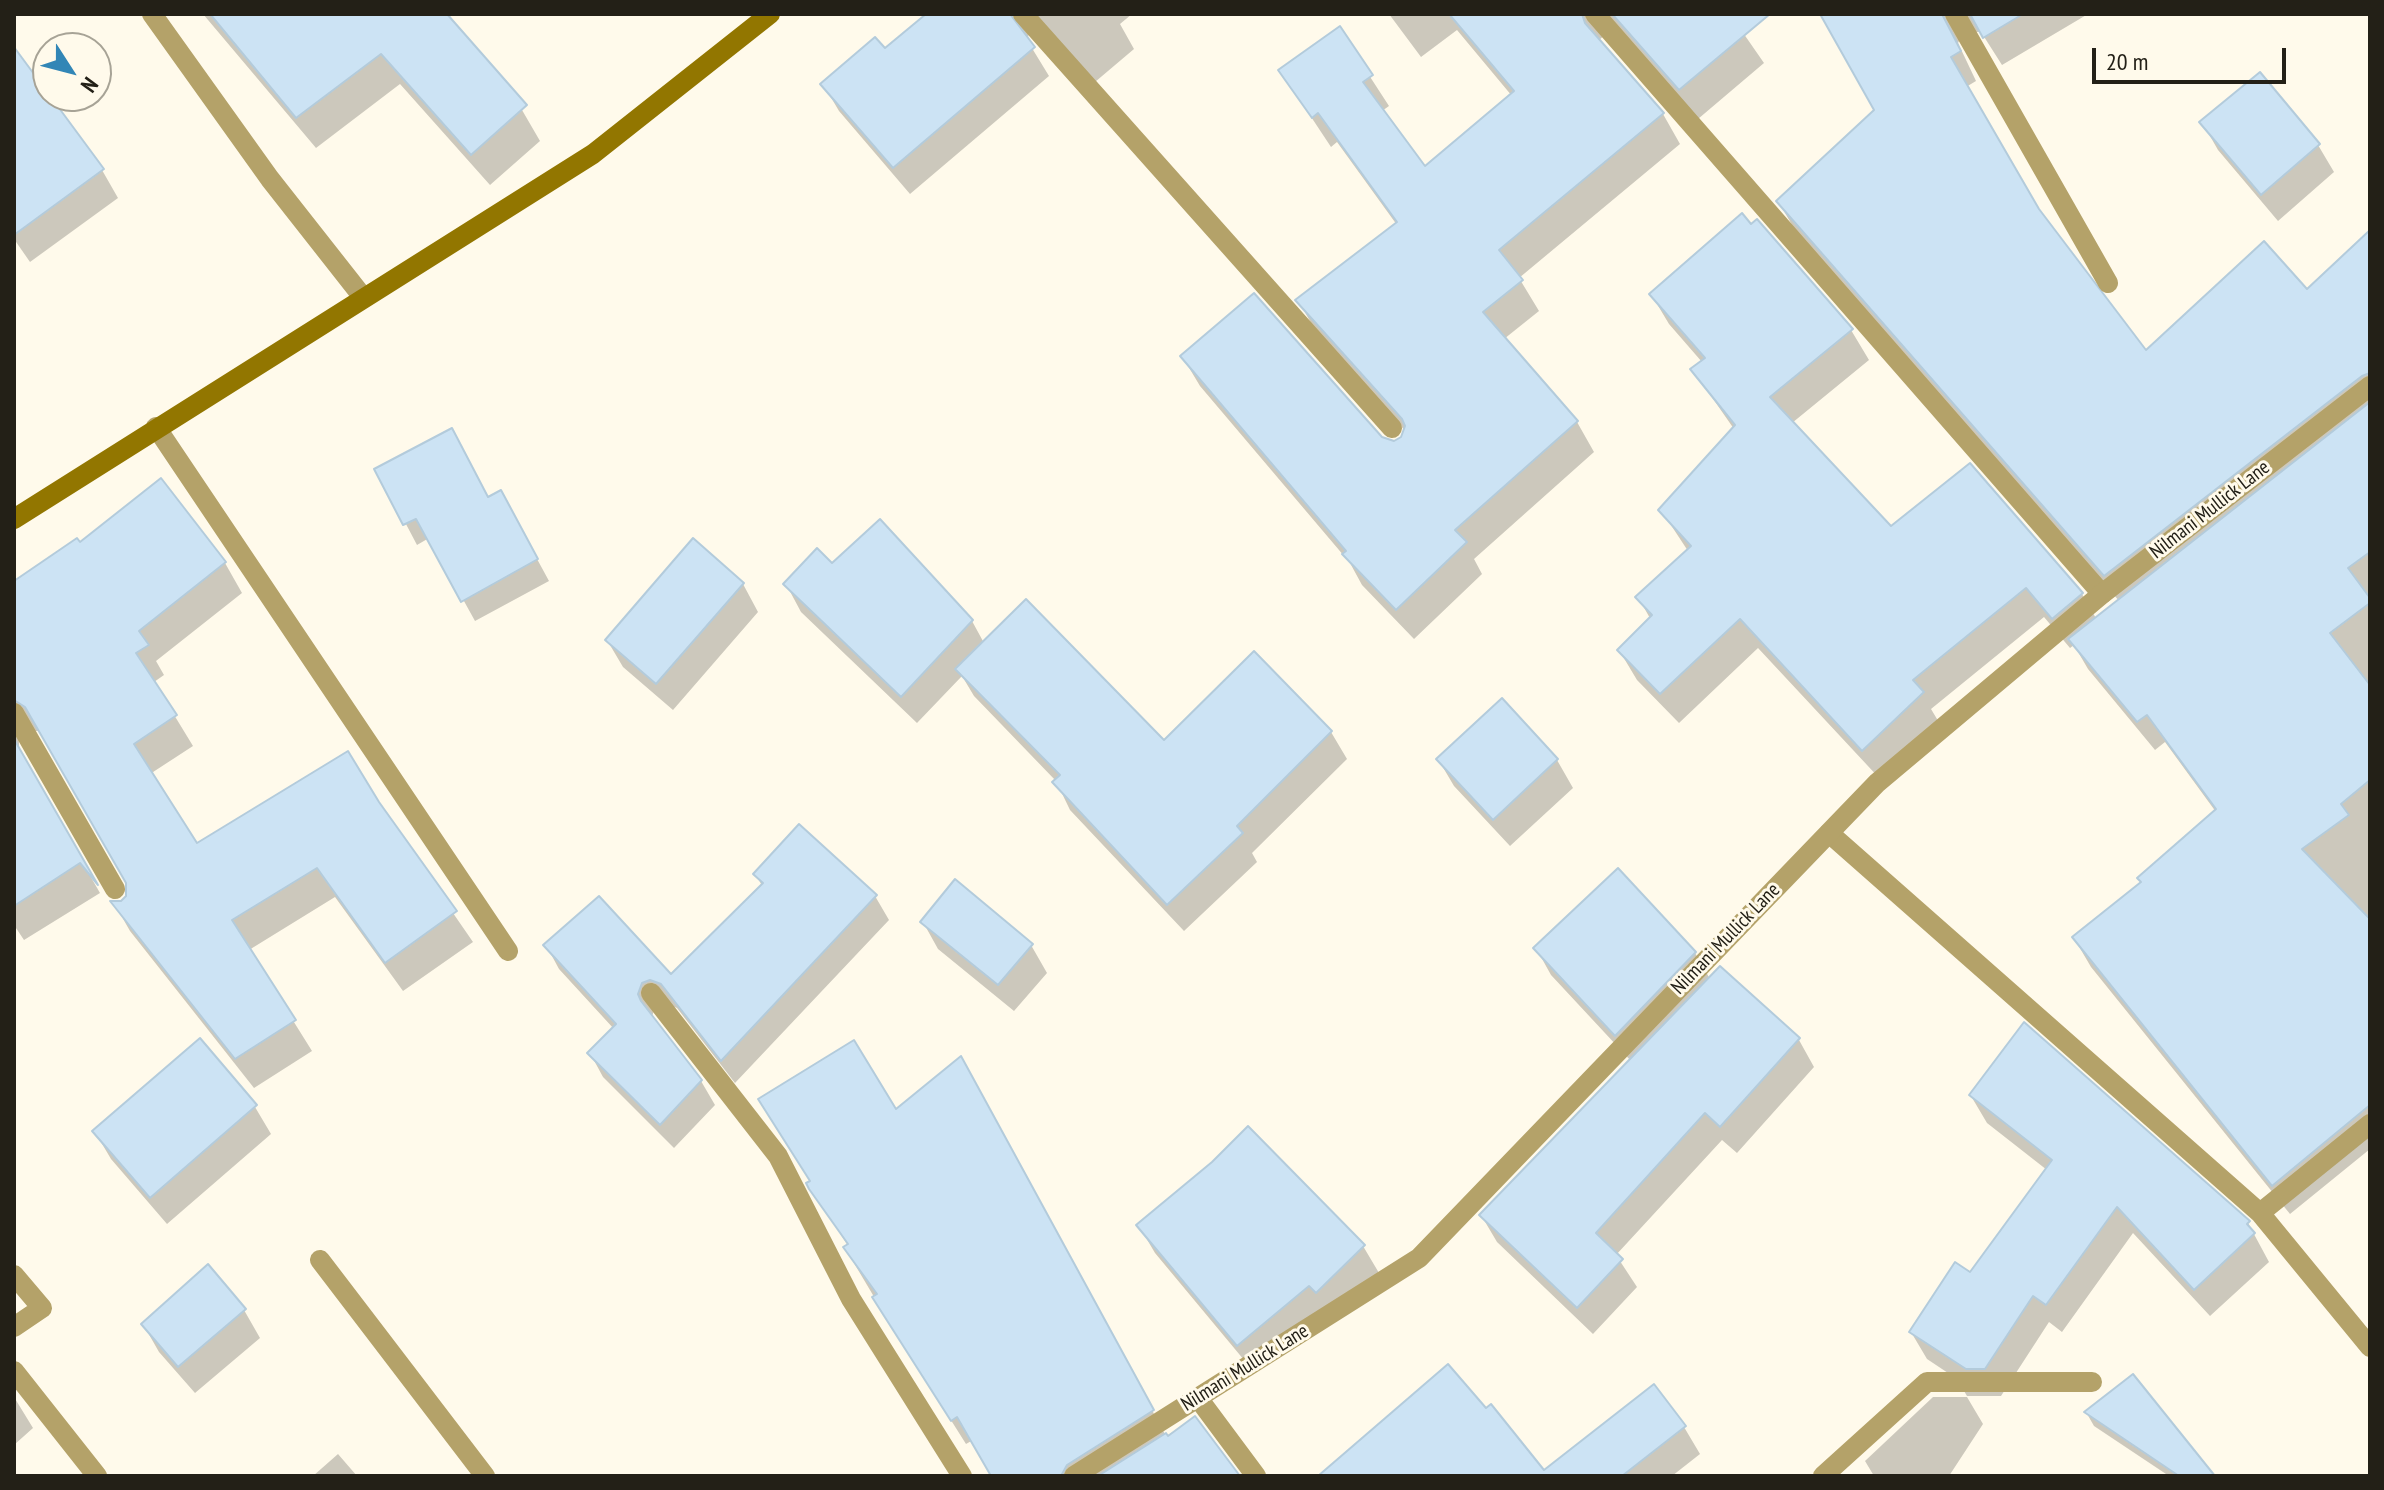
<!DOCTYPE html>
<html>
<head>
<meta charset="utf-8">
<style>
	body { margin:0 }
	#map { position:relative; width:2384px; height:1490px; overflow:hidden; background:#fffaeb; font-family:"PT Sans Narrow",sans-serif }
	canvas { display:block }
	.frame { position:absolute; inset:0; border:16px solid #232017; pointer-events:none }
	.north { position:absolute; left:32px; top:32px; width:80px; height:80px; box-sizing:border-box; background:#fffaeb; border:2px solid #a7a396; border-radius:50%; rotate:126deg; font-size:22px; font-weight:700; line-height:32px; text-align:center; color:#232017 }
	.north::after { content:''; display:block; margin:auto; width:28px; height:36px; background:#3286b6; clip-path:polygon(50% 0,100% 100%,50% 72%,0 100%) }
	.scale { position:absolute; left:2092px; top:48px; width:194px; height:36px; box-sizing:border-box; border:4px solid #232017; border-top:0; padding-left:10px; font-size:24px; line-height:28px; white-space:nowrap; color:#232017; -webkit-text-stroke:6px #fffaeb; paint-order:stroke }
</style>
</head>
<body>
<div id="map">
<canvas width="2384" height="1490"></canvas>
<div class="frame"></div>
<div class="north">N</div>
<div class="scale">20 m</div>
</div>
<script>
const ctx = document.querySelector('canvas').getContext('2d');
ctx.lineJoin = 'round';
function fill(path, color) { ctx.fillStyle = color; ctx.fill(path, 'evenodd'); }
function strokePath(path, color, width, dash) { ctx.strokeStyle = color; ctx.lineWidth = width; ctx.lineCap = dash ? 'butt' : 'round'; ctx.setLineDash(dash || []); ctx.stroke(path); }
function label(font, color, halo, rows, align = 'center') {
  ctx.font = font + ' "PT Sans Narrow",sans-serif'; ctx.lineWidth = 6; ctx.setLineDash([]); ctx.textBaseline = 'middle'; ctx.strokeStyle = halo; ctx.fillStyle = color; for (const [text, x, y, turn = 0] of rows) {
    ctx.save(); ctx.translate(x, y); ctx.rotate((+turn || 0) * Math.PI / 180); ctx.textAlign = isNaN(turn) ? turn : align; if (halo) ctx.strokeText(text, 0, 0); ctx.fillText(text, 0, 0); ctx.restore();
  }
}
fill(new Path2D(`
	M203 14H443L522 110 540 141 490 185 400 84 316 148Z
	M927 14H1132L1120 24 1134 49 1095 82 1030 31 1027 40 1049 76 910 194 839 111 823 84 884 51Z
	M1389 14H1730L1764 63 1698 119 1610 31 1599 40 1663 114 1680 144 1519 278 1539 311 1504 339 1577 422 1594 452 1474 559 1482 574 1414 639 1362 585 1350 563 1200 386 1182 356 1394 443 1407 433 1315 330 1298 300 1397 225 1337 142 1331 147 1280 70 1339 29 1389 106 1382 111 1424 169 1512 96 1457 30 1421 57Z
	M1822 14H2088L2002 65 1981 32H1964L1958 43 1976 81 1966 87 2038 210 2145 353 2306 292 2370 233V593L2366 596 2370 601V1149L2290 1214 2091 967 2074 938 2143 883 2216 812 2165 742 2155 750 2088 669 2074 645 2070 648 2044 617 1931 709 1940 724 1881 780 1758 648 1679 723 1637 680 1619 650 1651 620 1638 597 1688 551 1661 510 1734 429 1693 370 1702 362 1669 324 1651 294 1851 330 1869 360 1792 423 1891 529 2082 594 2097 620 2120 602 1795 230 1778 201 1876 110Z
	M14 51 102 170 118 198 30 262 14 239Z
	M2202 122 2318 145 2334 172 2278 221 2218 150Z
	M377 469 488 499 512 513 549 581 475 621 429 538 417 545Z
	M79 545 225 563 242 593 156 661 164 675 154 682 193 746 150 774 197 846 377 803 473 942 403 991 335 897 249 950 312 1051 254 1088 130 931 114 903 128 897V882L39 731H26L19 738V752L100 893 24 940 14 925V579L16 582Z
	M832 565 972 621 984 643 1164 743 1331 732 1347 759 1252 853 1257 862 1184 931 1070 810 1056 781 974 696 962 676 917 723 801 612 786 584Z
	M743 584 758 612 673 710 623 667 607 640Z
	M1502 700 1557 760 1573 788 1510 846 1454 786 1438 759Z
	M755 874 875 896 889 920 735 1083 677 1008 665 1003 656 1007 651 1018 701 1081 715 1105 674 1148 603 1077 590 1053 614 1029 559 969 546 945 671 977 763 887Z
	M923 922 1031 945 1047 973 1014 1011 938 949Z
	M1536 948 1695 953 1710 979 1720 969 1799 1040 1814 1067 1737 1153 1722 1140 1616 1255 1637 1287 1593 1334 1497 1242 1481 1215 1631 1061 1551 975Z
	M200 1041 255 1107 271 1134 167 1224 111 1159 95 1132Z
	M975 1083 1166 1436 1195 1419 1237 1476H994L973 1440 966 1444 889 1322 845 1248 848 1246 809 1184 895 1112Z
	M1971 1096 2248 1223 2269 1262 2210 1316 2133 1233 2062 1332 2049 1322 2001 1396H1967L1957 1379 1927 1359 1911 1332 1971 1275 2047 1170 1987 1123Z
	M1139 1226 1363 1246 1379 1273 1254 1372 1155 1253Z
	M244 1310 260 1338 195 1393 159 1352 143 1324Z
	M14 1397 33 1428 14 1445Z
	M1933 1397H1967L1983 1424 1949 1476H1874L1865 1461Z
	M2086 1412 2212 1476H2169L2094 1426Z
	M1684 1427 1700 1454 1672 1476H1567Z
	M338 1454 357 1476H313Z`), '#0003');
const building = new Path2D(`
	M210 14H447L527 105 471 155 381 54 296 118Z
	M926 14H1010L1035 47 893 168 820 84 875 37 885 48Z
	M1449 14H1582L1585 23 1664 113 1499 250 1523 280 1483 312 1578 421 1455 530 1467 542 1396 610 1342 554 1346 551 1180 356 1254 293 1382 437 1394 441 1401 437 1405 426 1402 419 1295 300 1397 222 1318 113 1312 118 1278 70 1340 26 1373 75 1363 82 1425 166 1514 91Z
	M1612 14H1770L1679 90Z
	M1820 14H1942L1961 51 1951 57 2039 209 2146 350 2264 241 2307 289 2370 230V373L2362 376 2104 576 1776 201 1874 110Z
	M1970 14H2023L1983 38Z
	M14 47 104 169 14 235Z
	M2260 72 2320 144 2261 195 2199 122Z
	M1742 213 1751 224 1757 219 1853 329 1770 397 1891 526 1970 463 2083 593 2052 619 2026 588 1913 680 1924 692 1862 751 1740 619 1660 694 1617 650 1652 615 1635 597 1691 546 1658 510 1735 425 1690 369 1705 358 1649 294Z
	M2370 402V552L2348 568 2370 598V603L2330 633 2370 685V780L2341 804 2349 815 2302 849 2370 919V1105L2272 1186 2072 937 2141 882 2137 878 2216 809 2147 715 2137 722 2068 639Z
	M452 428 488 497 501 490 538 559 461 602 416 519 403 525 374 469Z
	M161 478 226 562 139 631 149 645 136 653 177 715 134 744 197 843 348 751 379 802 457 911 385 963 317 868 232 920 296 1020 235 1059 110 901H121L126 896V883L25 707 14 700V581L77 538 80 542Z
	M880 519 973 620 901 697 783 584 817 548 832 563Z
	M693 538 744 583 656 684 605 640Z
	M1026 599 1164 740 1254 651 1332 731 1237 826 1243 833 1167 905 1052 782 1060 775 955 669Z
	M1502 698 1558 759 1493 820 1436 759Z
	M14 739 98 885 80 863 14 906Z
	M799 824 877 895 721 1061 661 984 650 980 642 983 638 994 641 1001 702 1080 660 1125 587 1053 616 1024 543 945 599 896 671 974 763 883 753 874Z
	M1618 868 1696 952 1615 1036 1533 948Z
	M955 879 1033 944 998 985 920 922Z
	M1720 966 1800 1038 1720 1127 1705 1113 1596 1233 1623 1259 1577 1308 1479 1215Z
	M2024 1022 2250 1221 2247 1224 2255 1233 2194 1290 2117 1207 2046 1305 2033 1296 1985 1369H1966L1909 1332 1955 1262 1970 1272 2052 1160 1969 1095Z
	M200 1038 257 1105 150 1198 92 1131Z
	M854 1040 896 1109 961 1056 1154 1410 1067 1465 1061 1476H991L957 1417 951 1421 872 1297 877 1294 843 1247 848 1244 809 1189 806 1183 810 1181 758 1099Z
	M1248 1126 1365 1245 1316 1293 1309 1286 1237 1346 1136 1225 1212 1162Z
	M208 1264 246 1309 178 1367 141 1324Z
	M1448 1364 1486 1408 1491 1404 1544 1470 1654 1384 1686 1426 1622 1476H1318Z
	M2133 1374 2215 1476H2179L2084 1412Z
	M1195 1416 1240 1476H1098L1166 1433 1168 1436Z`);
fill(building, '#cce3f4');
strokePath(building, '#b3cbdb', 2);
strokePath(new Path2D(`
	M1023 14 1392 428
	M1595 14 2102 594
	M1955 14 2108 283
	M156 427 508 951
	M14 713 115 889
	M1829 833 2260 1213 2370 1347
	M651 993 778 1156 851 1299 962 1476
	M2260 1213 2370 1124
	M320 1260 485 1476
	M14 1275 42 1308 14 1327
	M14 1371 97 1476
	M1198 1398 1256 1476
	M1823 1476 1927 1382H2092`), '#b4a269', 20);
strokePath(new Path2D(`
	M152 14 270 179 362 296
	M1074 1476 1419 1258 1877 783 2102 594 2370 386`), '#b4a269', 20);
strokePath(new Path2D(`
	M14 519 593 154 770 14`), '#927600', 20);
label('20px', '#232017', '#fffaeb', [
	["Nilmani Mullick Lane",2210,510,-38],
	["Nilmani Mullick Lane",1726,939,-46],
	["Nilmani Mullick Lane",1245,1368,-32]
]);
</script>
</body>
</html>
